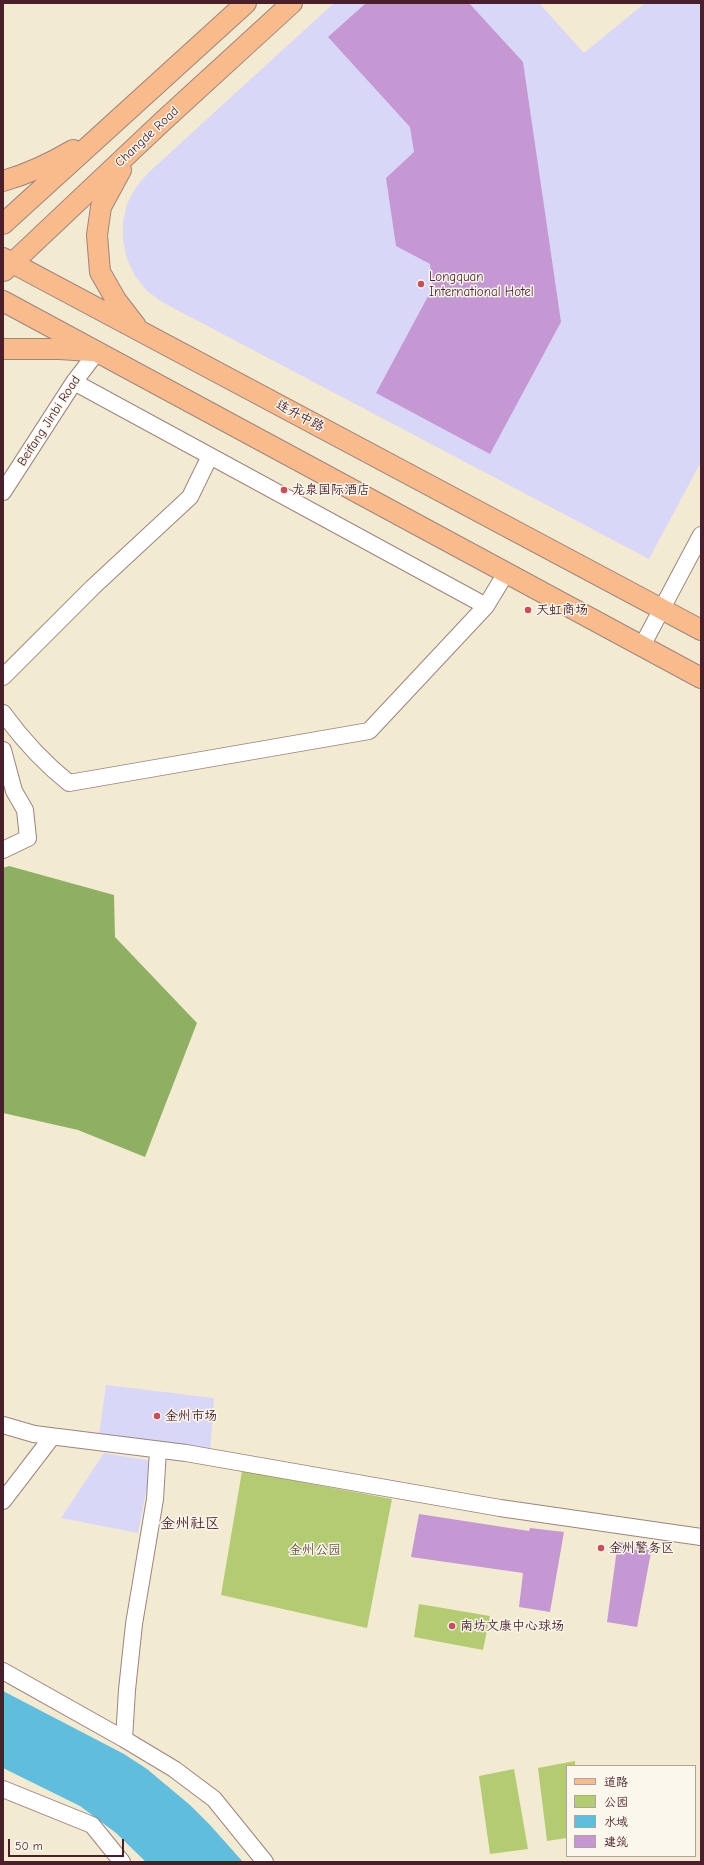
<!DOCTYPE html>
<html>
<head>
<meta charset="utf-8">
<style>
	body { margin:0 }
	#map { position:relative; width:704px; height:1865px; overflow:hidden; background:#f3ead2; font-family:"Comic Neue","LXGW WenKai TC",sans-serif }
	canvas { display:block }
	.frame { position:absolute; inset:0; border:4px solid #4a1f2b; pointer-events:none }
	.legend { position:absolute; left:566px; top:1765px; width:130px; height:92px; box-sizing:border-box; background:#fbf7ec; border:1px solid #b4a19f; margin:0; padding:5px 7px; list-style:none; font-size:12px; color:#4a1f2b }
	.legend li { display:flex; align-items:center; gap:8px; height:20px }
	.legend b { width:20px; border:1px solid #b4a19f }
	.scale { position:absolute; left:8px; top:1839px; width:116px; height:18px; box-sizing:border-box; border:2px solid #4a1f2b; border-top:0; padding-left:5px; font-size:12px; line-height:14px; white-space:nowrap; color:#4a1f2b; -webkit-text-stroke:3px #fbf7ec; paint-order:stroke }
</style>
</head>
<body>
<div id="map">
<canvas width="704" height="1865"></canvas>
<div class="frame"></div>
<ul class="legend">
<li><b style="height:5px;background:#fabb8c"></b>道路</li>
<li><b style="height:11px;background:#b4cc71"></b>公园</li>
<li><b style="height:11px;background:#5fbedd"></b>水域</li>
<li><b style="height:11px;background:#c598d4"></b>建筑</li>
</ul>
<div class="scale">50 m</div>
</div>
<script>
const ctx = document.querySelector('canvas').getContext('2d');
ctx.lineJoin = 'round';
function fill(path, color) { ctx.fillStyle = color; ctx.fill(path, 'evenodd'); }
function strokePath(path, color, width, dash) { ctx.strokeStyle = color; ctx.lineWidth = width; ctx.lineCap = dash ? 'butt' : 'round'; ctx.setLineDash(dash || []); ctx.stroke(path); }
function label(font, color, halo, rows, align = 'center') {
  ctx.font = font + ' "Comic Neue","LXGW WenKai TC",sans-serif'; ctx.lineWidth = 3; ctx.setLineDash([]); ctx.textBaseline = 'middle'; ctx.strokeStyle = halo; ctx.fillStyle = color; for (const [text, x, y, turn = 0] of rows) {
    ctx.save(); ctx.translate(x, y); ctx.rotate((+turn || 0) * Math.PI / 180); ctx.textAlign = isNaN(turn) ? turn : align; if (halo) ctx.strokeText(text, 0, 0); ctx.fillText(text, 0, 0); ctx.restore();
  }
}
fill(new Path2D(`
	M334 3H539L584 53 645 3H701V462L649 559 162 302 147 291 135 276 127 259 123 241V222L127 204 136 187 148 173Z
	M106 1385 214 1398 210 1453 99 1435Z
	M104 1453 152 1461 138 1533 61 1518Z`), '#d9d7f8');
fill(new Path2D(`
	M242 1471 392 1499 367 1628 221 1595Z
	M419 1604 490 1616 483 1650 414 1637Z
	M575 1761V1766H567V1838L547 1841 538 1768Z
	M514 1769 528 1849 490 1854 479 1776Z`), '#b4cc71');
fill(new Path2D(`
	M9 866 114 895 115 937 197 1023 145 1157 78 1130 3 1113V868Z`), '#8fb063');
fill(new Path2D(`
	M3 1691 124 1754 147 1769 190 1805 210 1825 243 1862H146L116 1833 80 1806 3 1768Z`), '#5fbedd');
fill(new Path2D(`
	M366 3H469L523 62 561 322 490 454 376 393 433 287 430 264 396 246 386 178 414 152 410 127 328 37Z
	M419 1514 529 1531 530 1528 564 1532 550 1612 519 1607 523 1573 411 1557Z
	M618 1542 652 1547 637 1627 607 1622Z`), '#c598d4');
const minor = new Path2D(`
	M74 382 486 606
	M3 492 74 382 97 352
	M642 646 701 535
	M3 677 93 587 190 497 210 456
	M3 713C22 739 44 763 69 783L369 731 486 606 506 573
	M3 750 14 791 25 810 28 838 3 850
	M3 1425 34 1434 186 1453 500 1508 701 1537
	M3 1501 52 1437
	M3 1671 124 1739 174 1769 214 1799 265 1862
	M124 1739 127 1690 134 1624 155 1499 158 1450
	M3 1789 92 1825 122 1862`);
const major = new Path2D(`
	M121 170 101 207 97 235 100 272 116 300 136 326
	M3 181C28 174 51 163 73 150
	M3 224 246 3
	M3 258 701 630
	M4 271 163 121 292 3
	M3 301 701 678
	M3 349H59L91 351`);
strokePath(minor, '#9e847e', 18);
strokePath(major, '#9e847e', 22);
strokePath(minor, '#fff', 16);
strokePath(major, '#fabb8c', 20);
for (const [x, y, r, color] of [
	[421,284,4,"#d1495b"],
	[284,490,4,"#d1495b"],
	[528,610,4,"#d1495b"],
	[157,1416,4,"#d1495b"],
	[601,1548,4,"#d1495b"],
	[452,1626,4,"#d1495b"]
]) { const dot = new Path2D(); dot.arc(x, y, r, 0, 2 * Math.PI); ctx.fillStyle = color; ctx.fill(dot); strokePath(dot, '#fbf7ec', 1.5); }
label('13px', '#4a1f2b', '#fbf7ec', [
	["Changde Road",147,137,-43],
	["连升中路",300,416,28],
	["Beifang Jinbi Road",49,421,-57]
]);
label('13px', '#4a1f2b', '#fbf7ec', [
	["Longquan",429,277],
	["International Hotel",429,292],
	["龙泉国际酒店",292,490],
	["天虹商场",536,610],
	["金州市场",165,1416],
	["金州警务区",609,1548],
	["南坊文康中心球场",460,1626]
], 'left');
label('13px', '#6a5340', '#fbf7ec', [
	["金州公园",315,1550]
]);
label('15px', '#4a1f2b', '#fbf7ec', [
	["金州社区",190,1524]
]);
</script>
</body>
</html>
